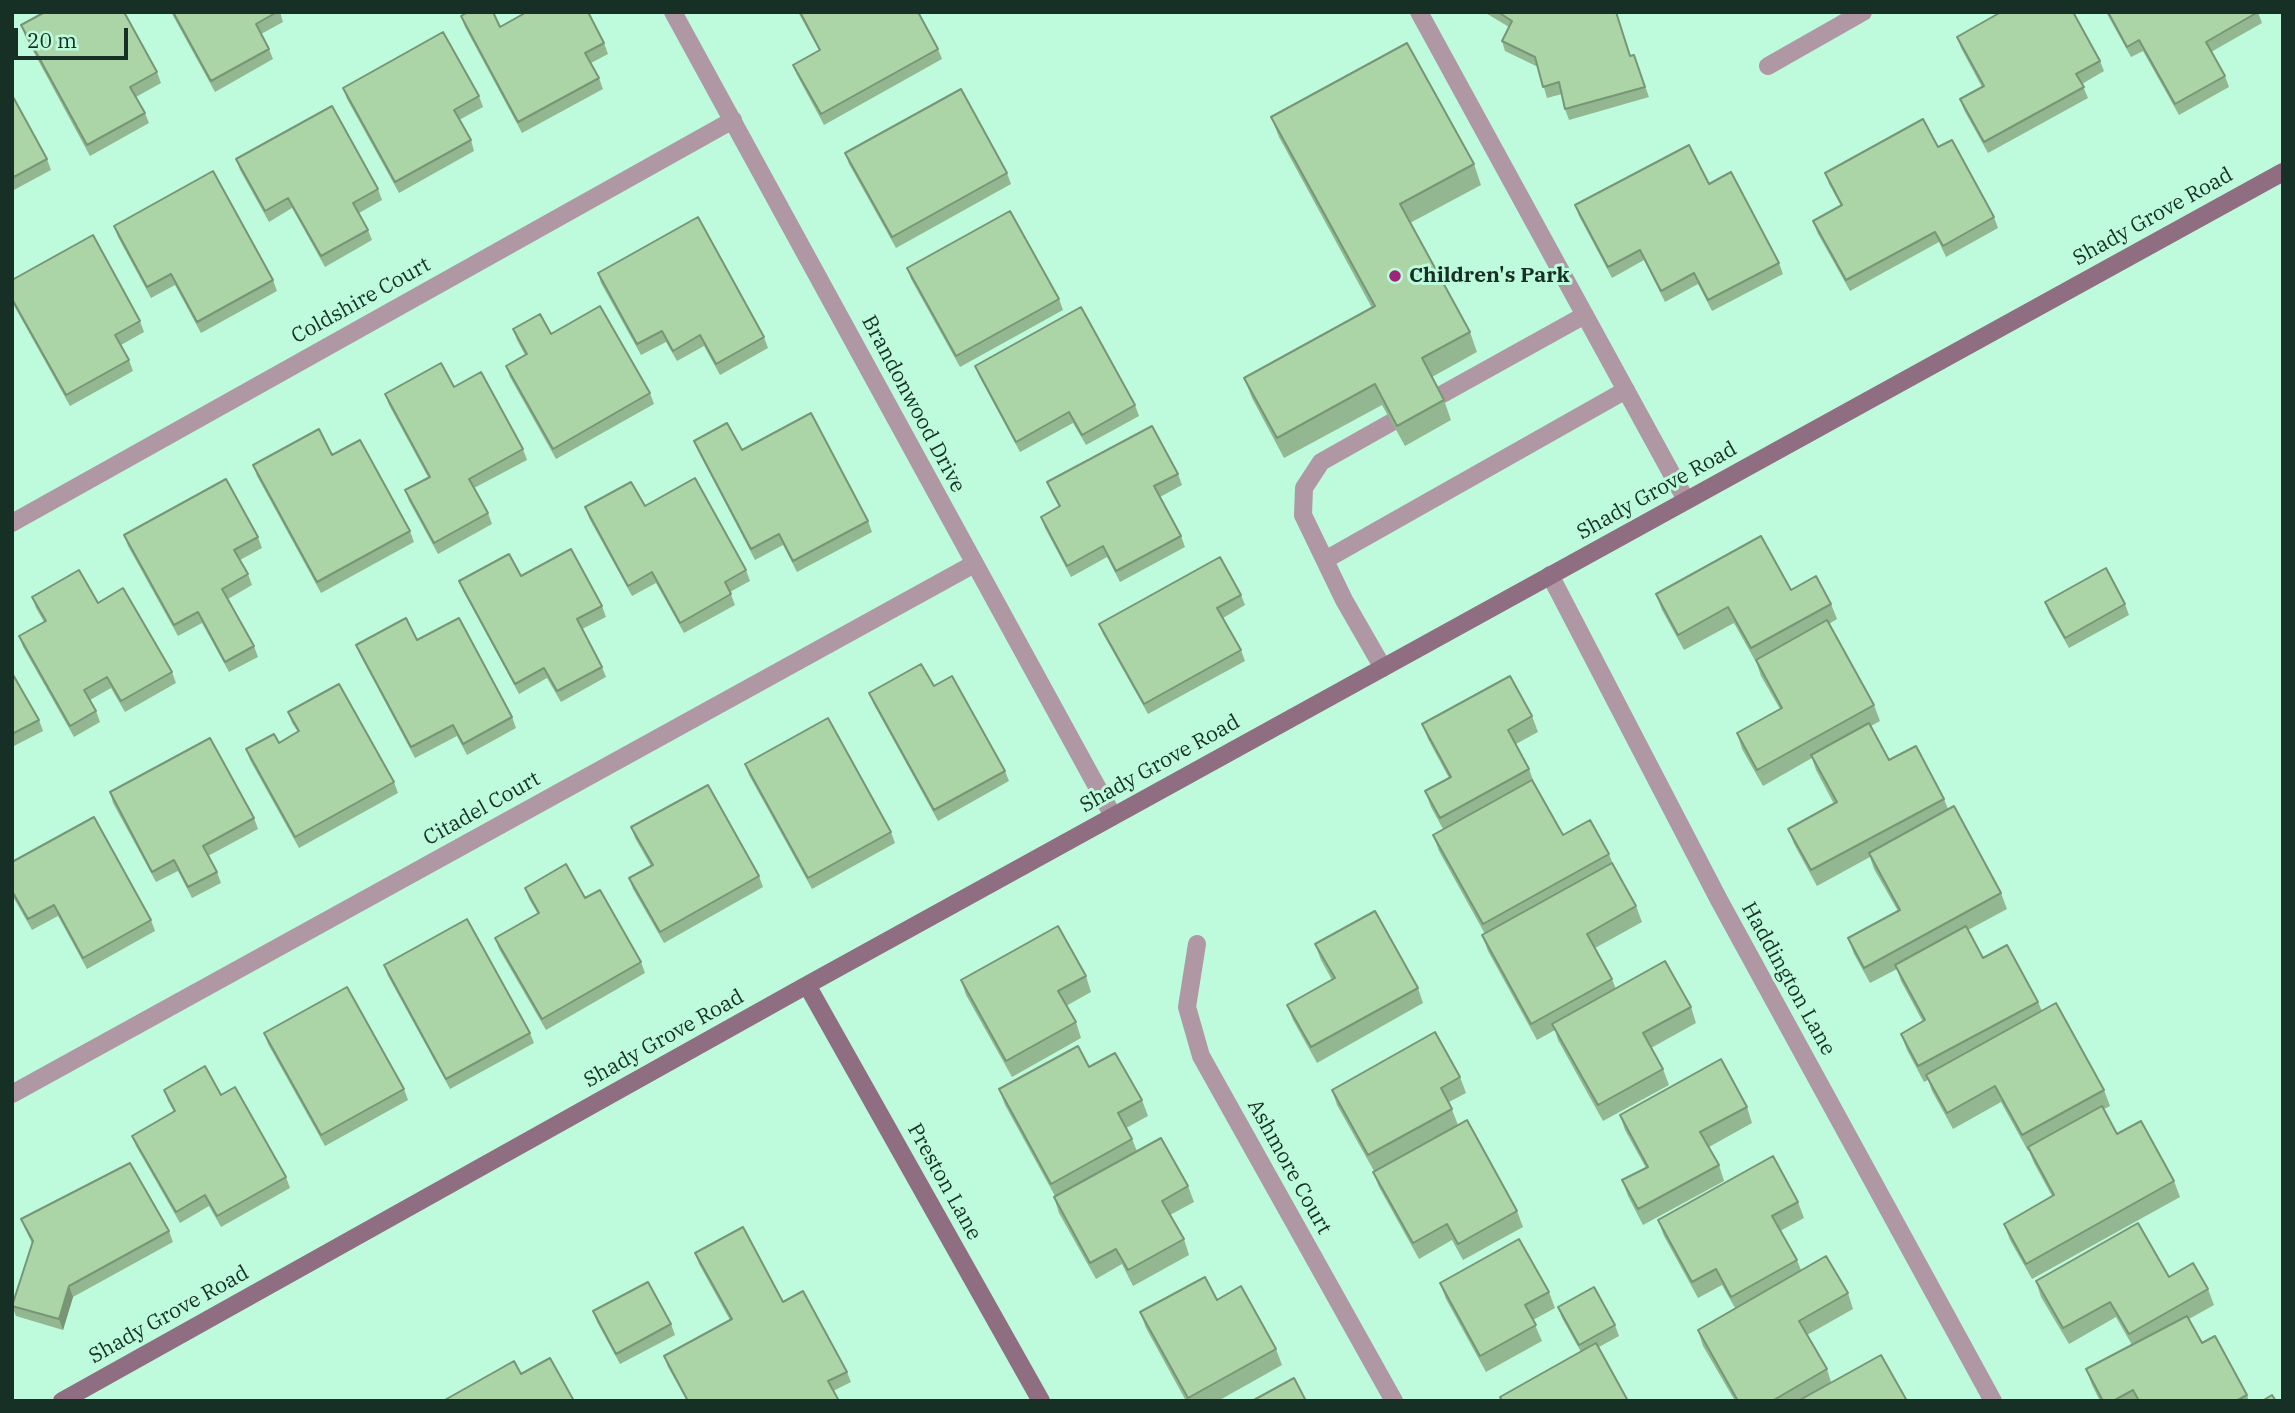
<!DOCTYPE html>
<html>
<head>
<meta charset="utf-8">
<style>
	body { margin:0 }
	#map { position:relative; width:2295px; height:1413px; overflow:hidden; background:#bdfbdc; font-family:"IBM Plex Serif",serif }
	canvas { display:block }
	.frame { position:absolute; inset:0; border:14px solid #173025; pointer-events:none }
	.scale { position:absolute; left:14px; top:28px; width:114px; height:32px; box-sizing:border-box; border:4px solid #173025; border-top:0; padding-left:9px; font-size:21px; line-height:24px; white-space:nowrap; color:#173025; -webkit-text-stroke:5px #bdfbdc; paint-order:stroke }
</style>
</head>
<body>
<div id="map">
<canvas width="2295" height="1413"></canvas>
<div class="frame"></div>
<div class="scale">20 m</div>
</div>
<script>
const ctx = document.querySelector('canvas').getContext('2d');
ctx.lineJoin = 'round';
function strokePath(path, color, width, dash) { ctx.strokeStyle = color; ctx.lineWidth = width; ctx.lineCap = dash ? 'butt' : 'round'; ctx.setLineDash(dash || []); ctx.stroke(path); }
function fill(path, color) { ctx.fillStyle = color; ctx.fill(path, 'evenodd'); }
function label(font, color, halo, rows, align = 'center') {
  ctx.font = font + ' "IBM Plex Serif",serif'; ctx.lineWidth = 6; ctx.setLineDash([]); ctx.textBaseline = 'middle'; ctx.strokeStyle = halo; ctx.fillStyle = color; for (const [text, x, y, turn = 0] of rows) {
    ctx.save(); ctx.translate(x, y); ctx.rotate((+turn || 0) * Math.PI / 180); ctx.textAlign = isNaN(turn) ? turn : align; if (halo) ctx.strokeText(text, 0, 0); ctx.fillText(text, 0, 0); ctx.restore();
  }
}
strokePath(new Path2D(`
	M1419 12 1686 500
	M1439 396 1585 315
	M1325 560 1626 390
	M1383 668 1344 600 1303 515 1304 488 1321 462 1392 422`), '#af97a4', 18);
strokePath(new Path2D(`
	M673 12 1113 816
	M1768 66 1863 12
	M12 523 733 120
	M1550 575 1719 900 1993 1401
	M1197 944 1187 1007 1201 1056 1394 1401
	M12 1094 974 564`), '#af97a4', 18);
strokePath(new Path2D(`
	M807 985 1041 1401
	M62 1401 807 985 2283 172`), '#906e82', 18);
fill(new Path2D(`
	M171 12H280L283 22 261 34 269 49 273 59 215 92Z
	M522 12H588L604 43 608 54 591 63 599 78 603 89 522 133 465 27 461 16 500 27 524 14Z
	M798 12H918L938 49 942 59 824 125 797 75 793 65 819 50Z
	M1484 12H1616L1630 56 1634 55 1649 97 1569 120 1565 109 1562 94 1547 98 1538 67 1505 51 1502 41 1509 27Z
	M2106 12H2258L2262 23 2211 52 2225 76 2229 87 2179 115 2143 51 2131 57Z
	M21 25 157 72 161 83 136 97 145 113 149 123 90 156 25 36Z
	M1957 37 2100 61 2104 71 2082 84 2088 98 1988 153 1964 110 1960 99 1982 87 1961 48Z
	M343 88 479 96 483 107 459 120 471 140 474 151 399 193 347 99Z
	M12 95 47 159 51 170 12 191Z
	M1271 117 1474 164 1481 185 1410 223 1470 332 1477 352 1432 377 1444 400 1451 420 1405 446 1382 405 1284 458 1252 398 1244 378 1372 308 1279 137Z
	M1938 147 1994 217 1998 228 1946 257 1939 242 1850 291 1817 232 1813 221 1841 206 1829 184 1825 173Z
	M845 153 1007 173 1011 184 896 248 849 164Z
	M236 159 378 189 382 200 359 213 368 230 372 240 325 267 292 208 269 222 240 170Z
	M1709 184 1779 263 1783 274 1712 311 1698 284 1665 302 1644 260 1612 278 1579 216 1575 205Z
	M114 226 273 280 277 291 201 333 175 285 151 298 118 237Z
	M907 268 1059 299 1063 310 960 367 911 279Z
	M598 273 764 337 768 348 720 375 704 346 677 361 666 342 641 355 601 283Z
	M12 280 140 321 144 332 121 345 129 360 133 371 70 406 12 302Z
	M513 329 551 334 650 393 654 404 556 459 510 377 506 366 525 355 517 340Z
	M975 366 1135 405 1139 416 1086 445 1073 423 1020 452 979 376Z
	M454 387 523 449 527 460 474 488 488 513 492 524 438 554 409 501 405 490 428 477 389 405 385 394Z
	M694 441 742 450 868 521 872 532 797 572 783 545 755 560 698 451Z
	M332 455 410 531 414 542 321 593 257 476 253 465Z
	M1178 474 1182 485 1160 497 1181 536 1185 547 1120 582 1107 557 1071 577 1045 528 1041 517 1059 507 1051 492 1047 482Z
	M645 506 746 570 750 581 730 592 735 605 684 633 656 583 632 596 589 518 585 507Z
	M124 535 258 537 262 548 240 560 248 574 252 585 228 599 254 646 258 657 229 672 202 623 178 636 128 546Z
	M521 576 602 606 606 617 582 629 602 667 606 677 561 702 547 678 519 694 463 591 459 581Z
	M1791 590 1831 604 1837 619 1829 624 1874 705 1880 721 1871 726 1889 760 1944 799 1948 809 2001 893 2007 909 1968 930 1983 958 2038 1002 2042 1011 2104 1090 2110 1106 2104 1109 2117 1134 2174 1181 2180 1197 2032 1279 2010 1240 2004 1224 2052 1196 2034 1163 2029 1151H2028L2001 1102 1953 1129 1932 1091 1928 1080 1924 1082 1907 1050 1901 1034 1923 1022 1901 981 1897 969 1870 983 1854 954 1848 938 1898 911 1874 869 1870 857 1817 886 1794 844 1788 829 1834 804 1816 770 1812 758 1763 786 1742 749 1737 733 1780 709 1761 676 1757 664 1734 623 1684 650 1662 610 1656 594Z
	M1241 595 1245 605 1223 618 1241 650 1245 661 1148 714 1103 634 1099 624Z
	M32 597 98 603 172 672 176 683 125 712 111 688 90 700 96 711 100 722 74 737 23 647 19 636 44 622 36 608Z
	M2045 602 2125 604 2129 615 2069 648 2049 613Z
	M417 640 512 717 516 728 467 755 457 736 415 758 360 655 356 645Z
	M12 673 39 720 43 731 12 747Z
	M934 686 1005 771 1009 781 938 821 873 703 869 693Z
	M288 712 394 782 398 793 299 848 250 760 246 749 279 743 298 732 292 723Z
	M1532 716 1538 732 1516 744 1529 769 1535 785 1563 835 1609 854 1613 864 1636 906 1642 922 1595 948 1612 979 1616 989 1691 1007 1696 1023 1651 1048 1663 1069 1669 1085 1603 1121 1558 1040 1555 1030 1537 1040 1488 951 1482 935 1485 934 1439 851 1433 835 1443 829 1431 807 1425 791 1449 778 1428 739 1422 724Z
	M745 764 891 832 895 843 812 889 749 775Z
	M110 792 254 818 258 829 208 856 217 872 221 883 192 898 178 871 156 882 113 803Z
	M631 827 759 876 763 887 664 943 633 889 629 878 651 866 635 838Z
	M12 862 151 920 155 931 87 969 58 916 32 930 12 895Z
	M525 888 585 898 641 962 645 973 546 1030 499 949 495 938 538 914 529 899Z
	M1315 944 1418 988 1423 1003 1317 1063 1293 1020 1287 1005 1332 980 1321 960Z
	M384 965 530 1033 534 1043 450 1089 388 976Z
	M1086 976 1091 992 1066 1006 1076 1022 1081 1038 1012 1077 966 995 961 980Z
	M264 1033 404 1089 408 1100 325 1146 268 1044Z
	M1460 1077 1466 1093 1449 1102 1458 1125 1374 1171 1337 1105 1332 1090Z
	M999 1089 1142 1100 1148 1116 1126 1128 1132 1139 1137 1151 1188 1186 1194 1202 1170 1215 1184 1239 1189 1255 1133 1286 1122 1264 1096 1279 1059 1213 1054 1197 1055 1196 1005 1105Z
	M164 1090 221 1095 286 1177 290 1188 221 1227 209 1206 180 1223 136 1146 132 1136 174 1112 168 1101Z
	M1747 1107 1752 1123 1709 1147 1719 1165 1724 1181 1643 1225 1628 1196 1622 1180 1646 1168 1625 1130 1620 1115Z
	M1373 1172 1517 1211 1523 1227 1463 1260 1452 1240 1419 1259 1379 1187Z
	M1798 1202 1804 1218 1780 1231 1797 1260 1801 1270 1848 1293 1853 1309 1807 1335 1827 1369 1831 1382 1907 1401H1735L1703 1346 1698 1330 1735 1308 1722 1285 1698 1298 1664 1236 1658 1220Z
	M21 1219 169 1231 173 1242 73 1297 63 1330 16 1316 12 1306 32 1243 25 1229Z
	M695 1253 783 1302 847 1372 851 1382 833 1391 839 1401H687L668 1367 664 1356 730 1320 699 1264Z
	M2169 1277 2208 1289 2214 1305 2189 1319 2202 1343 2247 1395 2249 1401H2100L2092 1385 2086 1369 2132 1345 2116 1317 2069 1344 2041 1297 2036 1281Z
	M1440 1283 1549 1292 1555 1308 1533 1320 1542 1341 1486 1372 1446 1299Z
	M1217 1300 1276 1349 1282 1365 1218 1401H1186L1146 1328 1140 1312Z
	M1558 1307 1615 1325 1619 1336 1599 1347 1628 1401H1501L1500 1397 1581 1352 1562 1318Z
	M593 1311 671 1324 675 1335 620 1364 597 1322Z`), '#93b790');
fill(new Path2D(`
	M69 1286 73 1297 63 1330 59 1319Z`), '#789575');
const building = new Path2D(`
	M45 12H124L157 72 130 87 145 113 87 145 21 25Z
	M173 12H277L256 24 269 49 211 81Z
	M468 12H493L500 27 525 13 524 12H588L604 43 585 53 599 78 518 122 461 16Z
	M800 12H918L938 49 821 114 793 65 820 50Z
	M1498 12H1616L1630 56 1634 55 1645 87 1565 109 1559 82 1543 87 1535 57 1502 41 1512 21Z
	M2001 12H2073L2100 61 2076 74 2084 87 1984 142 1960 99 1984 86 1957 37Z
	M2108 12H2258L2206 42 2225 76 2175 104 2139 40 2127 47Z
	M443 32 479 96 454 110 471 140 395 182 343 88Z
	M1407 43 1474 164 1400 204 1470 332 1422 358 1444 400 1397 426 1375 384 1277 438 1244 378 1375 306 1271 117Z
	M961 89 1007 173 892 237 845 153Z
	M12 95 47 159 12 178Z
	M332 106 378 189 353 203 368 230 321 256 288 198 265 211 236 159Z
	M1923 119 1938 147 1952 140 1994 217 1943 246 1935 232 1846 280 1813 221 1842 205 1825 173Z
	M1689 145 1709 184 1731 172 1779 263 1708 300 1694 273 1661 291 1640 250 1608 267 1575 205Z
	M213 171 273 280 197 322 171 274 147 287 114 226Z
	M1010 211 1059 299 956 356 907 268Z
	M698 217 764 337 716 364 700 335 673 351 662 331 637 344 598 273Z
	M93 235 140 321 115 335 129 360 66 395 12 299V280Z
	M600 306 650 393 553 449 506 366 527 354 513 329 540 314 551 334Z
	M1081 307 1135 405 1082 435 1069 412 1016 442 975 366Z
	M441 363 454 387 481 372 523 449 469 479 488 513 434 543 405 490 430 477 385 394Z
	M811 413 868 521 793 561 779 534 751 549 694 441 727 423 742 450Z
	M1152 426 1178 474 1154 486 1181 536 1116 571 1103 546 1067 566 1041 517 1060 506 1047 482Z
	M319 429 332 455 360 440 410 531 317 582 253 465Z
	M695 478 746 570 725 582 731 594 680 623 652 572 628 586 585 507 631 482 645 506Z
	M226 479 258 537 234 550 248 574 222 589 254 646 225 662 198 612 174 625 124 535Z
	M1761 536 1791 590 1816 576 1831 604 1751 648 1728 607 1678 635 1656 594Z
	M571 549 602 606 577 619 602 667 557 691 544 668 515 684 459 581 509 554 521 576Z
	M1220 557 1241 595 1217 608 1241 650 1144 704 1099 624Z
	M2106 568 2125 604 2065 638 2045 602Z
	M79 570 98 603 123 588 172 672 121 701 107 677 84 690 96 711 70 726 19 636 46 621 32 597Z
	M406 618 417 640 459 618 512 717 463 744 453 725 411 747 356 645Z
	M1827 620 1874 705 1757 770 1737 733 1782 708 1756 660Z
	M921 664 934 686 952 676 1005 771 934 810 869 693Z
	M12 673 39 720 12 734Z
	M1510 676 1532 716 1508 730 1529 769 1440 818 1425 791 1451 777 1422 724Z
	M339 684 394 782 295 837 246 749 274 734 279 743 299 731 288 712Z
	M828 718 891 832 808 878 745 764Z
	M1869 723 1889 760 1916 746 1944 799 1811 870 1788 829 1837 802 1811 755Z
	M210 738 254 818 203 846 217 872 188 887 174 860 152 872 110 792Z
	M1532 780 1563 835 1590 820 1609 854 1483 924 1433 835Z
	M708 785 759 876 660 932 629 878 653 865 631 827Z
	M1954 806 2001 893 1864 968 1848 938 1900 910 1869 853Z
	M94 817 151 920 83 958 54 905 28 919 12 891V862Z
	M1612 863 1636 906 1587 934 1612 979 1531 1024 1482 935Z
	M566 864 585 898 600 890 641 962 542 1019 495 938 539 913 525 888Z
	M1375 911 1418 988 1311 1047 1287 1005 1335 978 1315 944Z
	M467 919 530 1033 446 1079 384 965Z
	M1058 926 1086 976 1058 991 1076 1022 1006 1061 961 980Z
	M1966 926 1983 958 2007 945 2038 1002 1918 1066 1901 1034 1925 1020 1895 965Z
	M1665 961 1691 1007 1643 1033 1663 1069 1598 1105 1552 1024Z
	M347 987 404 1089 321 1135 264 1033Z
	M2056 1003 2104 1090 2022 1135 1995 1086 1947 1113 1926 1075Z
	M1435 1032 1460 1077 1441 1088 1452 1109 1368 1155 1332 1090Z
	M1078 1046 1089 1067 1115 1053 1142 1100 1118 1113 1132 1139 1051 1184 999 1089Z
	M1721 1059 1747 1107 1700 1132 1719 1165 1638 1209 1622 1180 1648 1167 1620 1115Z
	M205 1066 221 1095 235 1087 286 1177 217 1216 205 1195 176 1212 132 1136 175 1111 164 1090Z
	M2102 1106 2117 1134 2141 1121 2174 1181 2026 1264 2004 1224 2054 1195 2028 1147Z
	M1467 1120 1517 1211 1458 1244 1447 1224 1413 1243 1373 1172Z
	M1161 1138 1188 1186 1162 1201 1184 1239 1128 1270 1116 1249 1090 1263 1054 1197Z
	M1773 1156 1798 1202 1772 1216 1797 1260 1731 1297 1716 1269 1692 1282 1658 1220Z
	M130 1163 169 1231 69 1286 59 1319 12 1306 33 1241 21 1219Z
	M2138 1223 2169 1277 2193 1263 2208 1289 2129 1334 2110 1302 2063 1328 2036 1281Z
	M743 1227 783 1302 803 1291 847 1372 828 1381 839 1401H688L664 1356 732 1319 695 1253Z
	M1519 1239 1549 1292 1525 1305 1536 1325 1480 1356 1440 1283Z
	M1826 1256 1848 1293 1799 1321 1827 1369 1772 1401H1738L1698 1330Z
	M1205 1277 1217 1300 1241 1286 1276 1349 1188 1398 1140 1312Z
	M648 1282 671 1324 616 1354 593 1311Z
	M1594 1287 1615 1325 1579 1345 1558 1307Z
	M2187 1316 2202 1343 2215 1336 2247 1395 2236 1401H2139L2133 1390 2113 1401H2103L2086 1369Z
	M1596 1343 1628 1401H1502L1500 1397Z
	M1881 1355 1907 1401H1798Z
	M550 1358 574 1401H443L514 1361 521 1374Z
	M1294 1378 1306 1401H1252Z
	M2272 1395 2276 1401H2262Z`);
fill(building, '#abd5a7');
strokePath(building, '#789575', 2);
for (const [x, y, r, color] of [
	[1395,276,7,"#9e247b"]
]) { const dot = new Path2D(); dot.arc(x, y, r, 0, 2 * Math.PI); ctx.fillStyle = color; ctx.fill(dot); strokePath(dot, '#bdfbdc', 2.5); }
label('21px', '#173025', '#bdfbdc', [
	["Shady Grove Road",2153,217,-29],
	["Coldshire Court",361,301,-29],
	["Brandonwood Drive",913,404,62],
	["Shady Grove Road",1657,491,-29],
	["Shady Grove Road",1160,764,-29],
	["Citadel Court",482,809,-29],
	["Haddington Lane",1788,979,61],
	["Shady Grove Road",664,1039,-29],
	["Ashmore Court",1289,1167,61],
	["Preston Lane",944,1182,61],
	["Shady Grove Road",169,1315,-29]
]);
label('bold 21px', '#173025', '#bdfbdc', [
	["Children's Park",1409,276]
], 'left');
</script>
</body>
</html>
